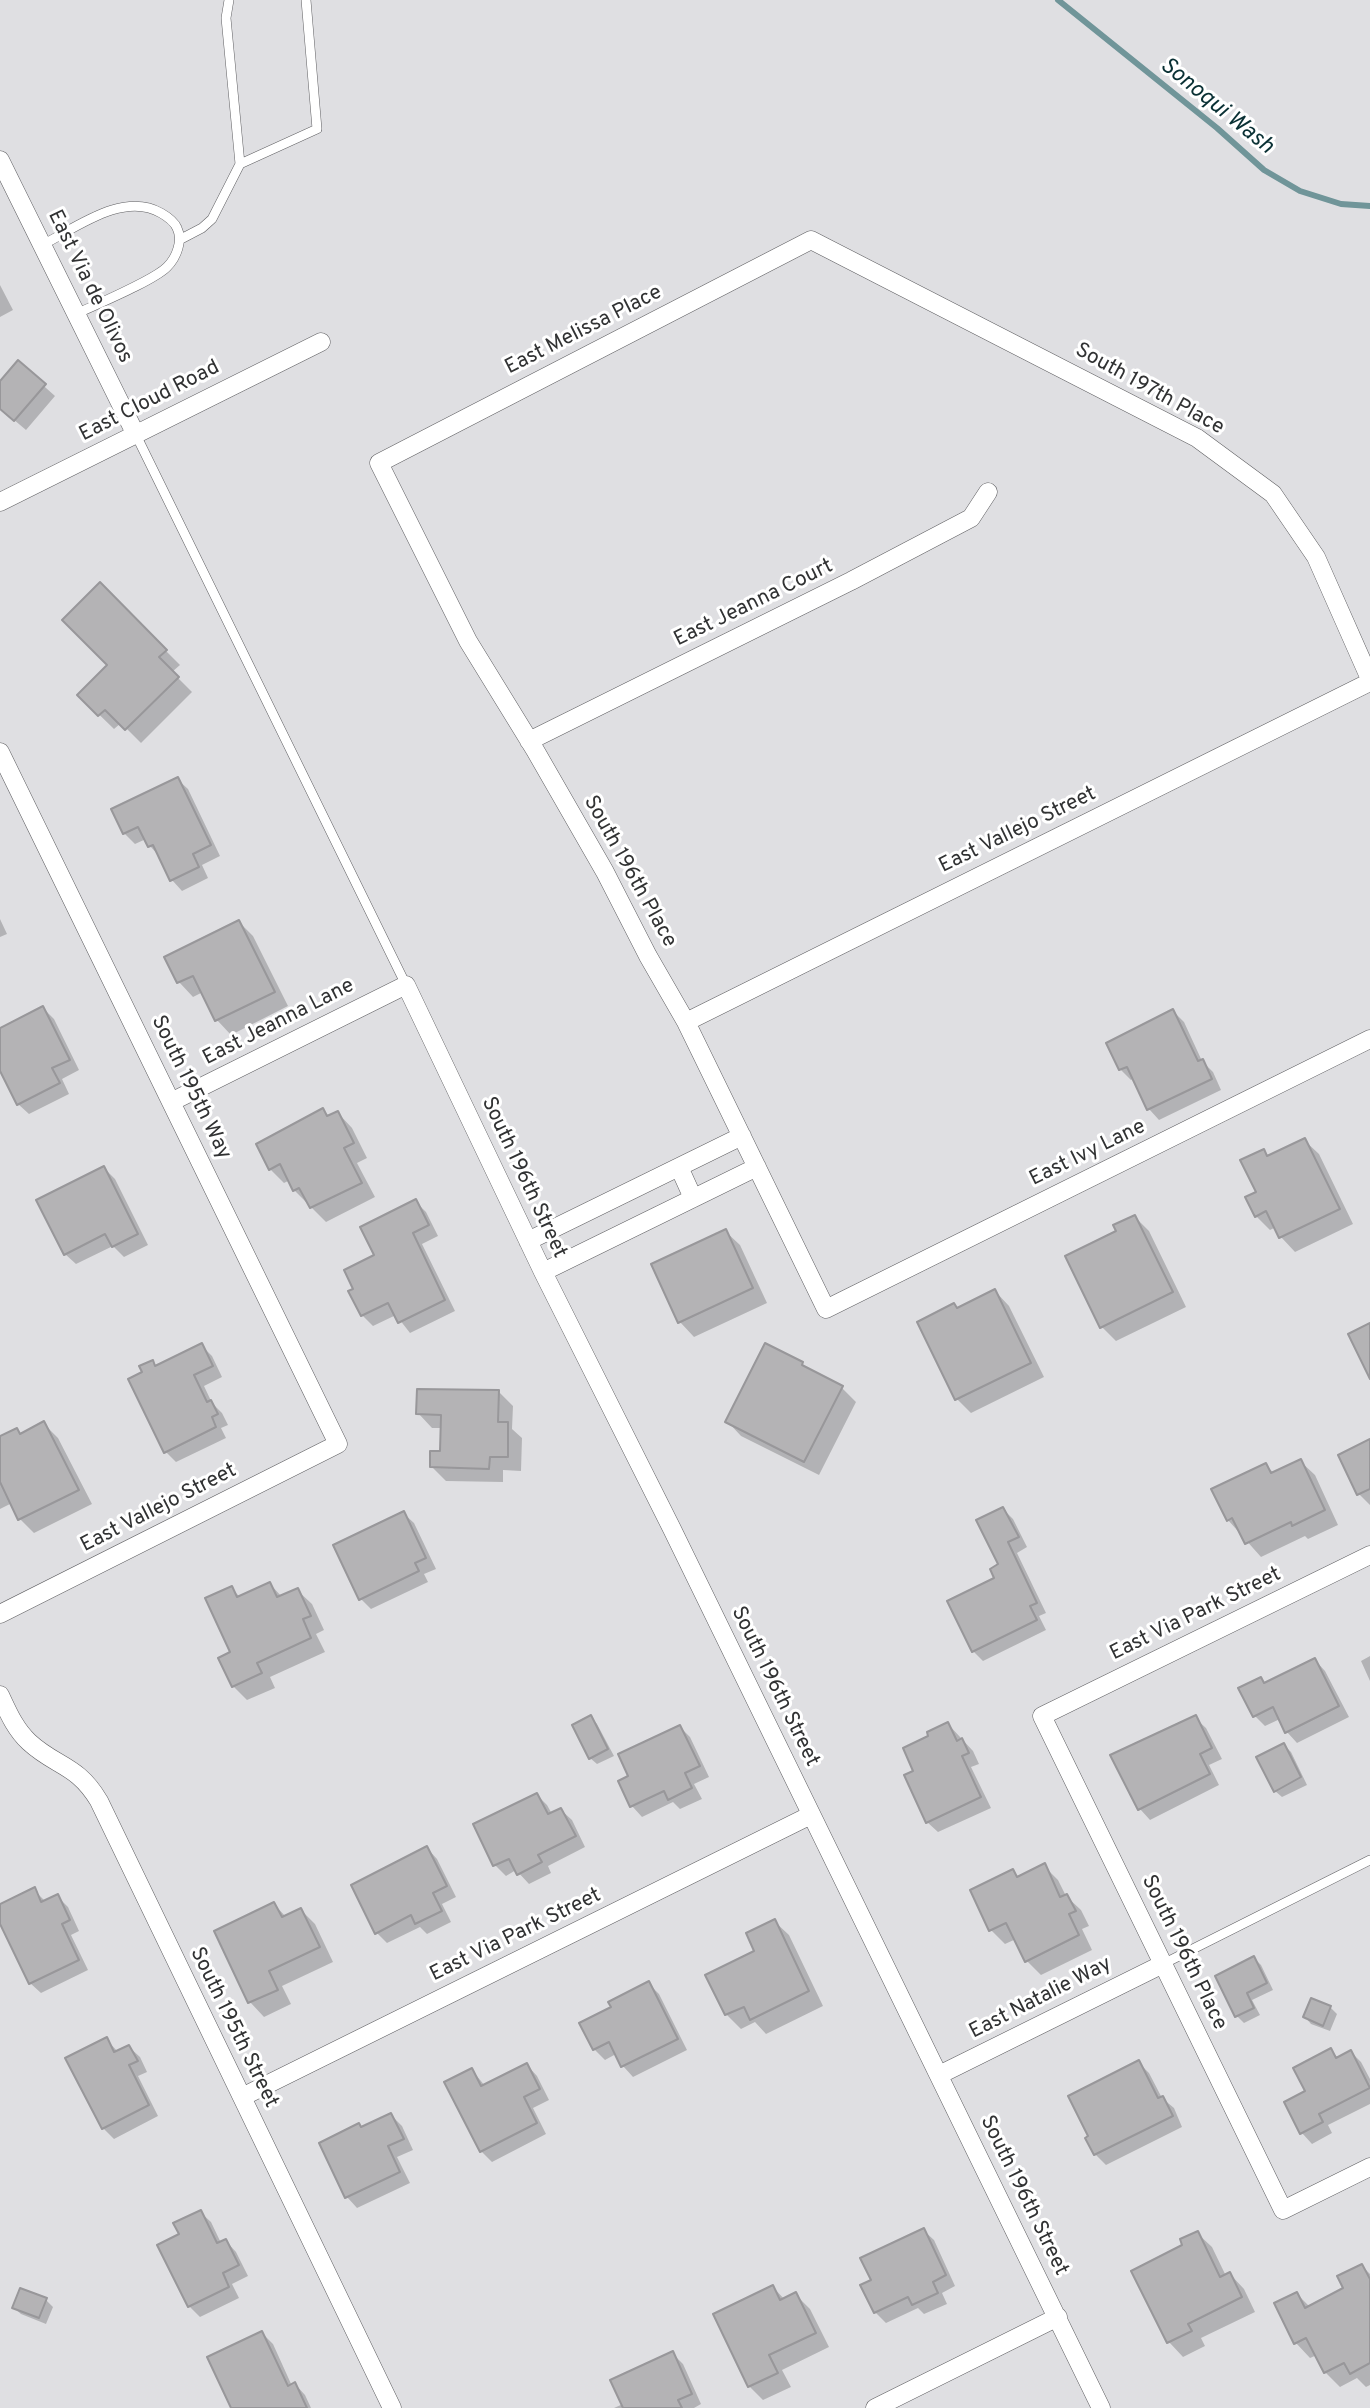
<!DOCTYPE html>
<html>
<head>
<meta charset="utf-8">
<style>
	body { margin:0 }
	canvas { display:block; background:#dfdfe2 }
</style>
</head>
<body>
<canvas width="1370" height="2408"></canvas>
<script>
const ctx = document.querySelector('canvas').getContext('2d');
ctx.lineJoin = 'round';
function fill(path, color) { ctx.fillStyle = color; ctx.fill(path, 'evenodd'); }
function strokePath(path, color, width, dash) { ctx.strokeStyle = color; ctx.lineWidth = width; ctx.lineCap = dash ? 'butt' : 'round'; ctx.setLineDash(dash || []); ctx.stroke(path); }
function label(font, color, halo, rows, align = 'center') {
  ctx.font = font + ' Overpass,sans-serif'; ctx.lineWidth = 6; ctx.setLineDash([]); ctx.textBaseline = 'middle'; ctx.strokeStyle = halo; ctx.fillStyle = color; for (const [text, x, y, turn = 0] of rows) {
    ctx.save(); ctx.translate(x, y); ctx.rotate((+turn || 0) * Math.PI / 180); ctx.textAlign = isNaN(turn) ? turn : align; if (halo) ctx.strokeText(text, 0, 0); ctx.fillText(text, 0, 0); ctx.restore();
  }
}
fill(new Path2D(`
	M0 285 13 310 0 317Z
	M18 363 55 396 26 430 0 408V384Z
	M100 585 180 665 172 672 192 692 141 743 121 723 114 729 79 695 109 665Z
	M177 779 188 789 220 856 202 865 208 878 182 891 172 880 160 857 150 846 146 839 135 844 124 833 113 810Z
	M0 919 7 934 0 937Z
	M239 922 253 936 288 1006 231 1035 217 1020 203 992 193 997 179 982 166 958Z
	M43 1008 54 1019 79 1070 62 1079 69 1094 29 1114 18 1104 0 1052V1030Z
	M1173 1011 1184 1022 1202 1061 1213 1072 1221 1090 1159 1120 1149 1109 1134 1078 1131 1080 1120 1069Z
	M323 1110 330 1117 338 1113 352 1128 367 1158 357 1163 375 1197 326 1222 294 1190 290 1180 284 1183 270 1169Z
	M1304 1140 1319 1154 1353 1224 1295 1252 1281 1237 1276 1227 1270 1230 1256 1216 1258 1192 1263 1151 1270 1157Z
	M104 1168 115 1179 148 1245 124 1257 113 1246 76 1264 65 1254Z
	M415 1201 426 1212 438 1236 422 1244 455 1311 410 1333 396 1315 373 1326 362 1315 355 1290 376 1255Z
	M1135 1217 1149 1231 1186 1307 1116 1341 1102 1327 1118 1232Z
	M725 1231 740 1245 767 1303 694 1337 680 1322 653 1265Z
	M995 1291 1009 1306 1044 1377 971 1413 957 1399 958 1310Z
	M201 1345 212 1356 222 1377 204 1386 212 1403 222 1413 228 1425 221 1428 226 1438 176 1462 166 1452 144 1373 152 1362 157 1367Z
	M802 1364 810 1371 842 1388 856 1402 819 1475 741 1436 727 1421Z
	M499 1392 513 1406 512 1429 522 1438 521 1471 503 1470V1482L446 1481 432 1467 442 1453 443 1428H432L418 1413Z
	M44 1424 58 1438 92 1504 34 1533 20 1519 12 1503 0 1509V1438L16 1430 21 1435Z
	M1370 1441V1505L1359 1494 1340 1456Z
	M1300 1461 1315 1475 1338 1525 1308 1539 1305 1536 1261 1557 1228 1520 1265 1465 1274 1473Z
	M1003 1509 1013 1519 1027 1547 1017 1553 1046 1613 1039 1616 1046 1630 983 1661 973 1651 1001 1565Z
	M403 1513 414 1523 436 1569 424 1574 428 1582 371 1609 361 1599Z
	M270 1584 282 1597 297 1590 312 1604 324 1630 316 1634 325 1652 270 1677 275 1688 247 1700 233 1686 231 1588 241 1598Z
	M1370 1656V1681L1361 1661Z
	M1315 1660 1325 1671 1349 1717 1297 1743 1287 1732 1280 1719 1265 1726 1255 1716 1260 1679 1266 1684Z
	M591 1717 597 1724 614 1756 597 1764 590 1758Z
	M1195 1718 1206 1728 1222 1759 1209 1765 1219 1785 1150 1820 1140 1809 1113 1756Z
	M948 1724 973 1751 979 1764 971 1767 991 1808 938 1832 927 1822 915 1772 931 1737Z
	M680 1727 690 1737 709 1777 694 1784 702 1799 680 1809 673 1802 642 1817 632 1806 620 1782 631 1777Z
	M1284 1745 1291 1752 1307 1785 1282 1797 1275 1791Z
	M537 1795 547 1805 552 1814 561 1810 572 1820 585 1847 548 1866 551 1873 529 1884 516 1870 506 1876 495 1865 475 1825Z
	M427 1848 437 1859 456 1897 442 1904 451 1922 427 1934 420 1927 387 1943 377 1933Z
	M1044 1866 1058 1880 1066 1896 1081 1910 1089 1926 1082 1929 1092 1950 1041 1975 1027 1961 1016 1939 1005 1944 991 1930 972 1891 1013 1872 1019 1878Z
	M34 1890 46 1902 57 1896 68 1907 79 1931 71 1935 88 1970 41 1993 30 1983 0 1920V1906Z
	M274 1904 286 1917 301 1910 315 1924 333 1962 282 1986 291 2004 264 2017 250 2002 217 1932Z
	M774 1921 789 1935 823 2006 766 2034 755 2022 741 2029 726 2014 756 1951Z
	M1254 1958 1261 1965 1273 1990 1252 2000 1260 2015 1244 2023 1237 2016Z
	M648 1983 659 1994 687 2050 633 2077 623 2066 616 2054 605 2060 594 2049 613 2008Z
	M1330 2007 1337 2014 1330 2031 1311 2024 1305 2017Z
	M106 2039 118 2052 129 2047 140 2057 147 2072 138 2076 158 2116 114 2139 103 2128Z
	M1331 2050 1338 2058 1351 2052 1361 2062 1370 2079V2104L1328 2125 1332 2133 1312 2144 1302 2133 1307 2091Z
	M1139 2063 1149 2073 1162 2098 1174 2108 1182 2127 1106 2165 1095 2154Z
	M527 2065 537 2076 549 2100 533 2108 546 2134 492 2162 481 2151 472 2070 485 2086Z
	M391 2115 402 2126 413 2150 397 2157 410 2183 357 2208 347 2197 321 2144 362 2129Z
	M200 2212 211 2222 221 2243 226 2241 236 2252 248 2276 232 2284 239 2298 200 2317 189 2306 160 2246 181 2235Z
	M923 2230 934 2240 955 2286 942 2293 947 2304 924 2314 918 2308 886 2323 875 2312 873 2281Z
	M1197 2233 1212 2247 1226 2276 1230 2274 1244 2289 1255 2312 1201 2338 1205 2346 1183 2357 1169 2342 1134 2272 1185 2246Z
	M1362 2266 1370 2274V2385L1366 2387 1357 2378 1340 2387 1325 2372 1317 2355 1310 2358 1296 2343 1276 2304 1297 2294 1310 2307 1345 2289Z
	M773 2287 785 2300 796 2295 810 2309 829 2347 782 2370 791 2387 763 2400 749 2386Z
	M21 2290 46 2300 53 2307 46 2324 21 2314 14 2308Z
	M262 2333 273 2344 292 2386 295 2384 305 2395 311 2408H233Z
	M672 2353 683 2364 701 2404 694 2408H614L623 2404Z`), '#0003');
strokePath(new Path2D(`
	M1058 0 1217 128 1264 170 1300 191 1341 204 1370 206`), '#709599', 6);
const building = new Path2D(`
	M18 360 46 384 14 421 0 409V381Z
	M100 582 167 650 159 657 179 677 125 730 105 710 98 716 77 695 107 665 62 620Z
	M178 777 211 845 193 854 199 867 170 881 153 845 148 847 138 827 123 834 111 809Z
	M239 920 275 992 215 1021 193 976 177 983 164 957Z
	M43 1006 70 1060 52 1068 60 1083 17 1105 0 1071V1028Z
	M1173 1009 1198 1061 1203 1059 1212 1079 1147 1110 1127 1067 1119 1070 1106 1043Z
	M323 1108 327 1116 338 1111 354 1143 344 1148 362 1183 310 1208 299 1188 293 1191 280 1164 269 1170 256 1144Z
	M1305 1138 1340 1209 1279 1238 1266 1211 1255 1217 1245 1197 1256 1192 1240 1160 1264 1149 1267 1156Z
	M104 1166 138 1234 112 1247 105 1234 64 1255 36 1200Z
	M416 1199 429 1225 413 1233 445 1300 398 1323 388 1303 361 1316 348 1291 353 1289 344 1270 374 1255 360 1227Z
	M1135 1215 1173 1292 1100 1328 1065 1256 1116 1231 1113 1225Z
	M726 1229 753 1288 678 1323 651 1264Z
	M995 1289 1031 1363 955 1400 917 1322 954 1303 957 1308Z
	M1370 1323V1379L1348 1334Z
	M202 1343 213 1366 194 1375 207 1402 211 1400 218 1414 212 1417 216 1427 164 1453 128 1379 142 1372 139 1366 153 1360 155 1366Z
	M765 1343 803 1362 802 1365 843 1386 804 1462 725 1422Z
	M417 1389 499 1390 498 1422H508V1457H490L489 1469 430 1467V1451H440L441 1415 416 1414Z
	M44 1421 79 1490 18 1520 0 1482V1436L17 1428 20 1434Z
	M1370 1439V1489L1357 1495 1338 1455Z
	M1301 1459 1325 1510 1292 1526 1291 1522 1245 1544 1232 1518 1227 1521 1211 1489 1266 1463 1271 1473Z
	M1003 1507 1019 1537 1008 1542 1037 1603 1030 1606 1037 1620 972 1652 947 1601 994 1578 990 1569 998 1564 976 1520Z
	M404 1511 426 1558 415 1563 419 1571 359 1600 333 1545Z
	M270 1582 277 1597 298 1588 311 1616 303 1619 311 1638 257 1663 262 1673 232 1687 218 1658 230 1652 205 1598 232 1586 237 1597Z
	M1315 1658 1339 1706 1285 1733 1273 1707 1253 1717 1238 1688 1261 1677 1264 1683Z
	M591 1715 608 1749 589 1759 572 1725Z
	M1196 1715 1212 1748 1200 1754 1210 1774 1138 1810 1110 1755Z
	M948 1722 957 1741 962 1738 969 1753 962 1756 981 1797 926 1823 904 1775 913 1771 903 1748 928 1736 927 1732Z
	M680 1725 700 1766 685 1773 692 1788 668 1800 664 1791 630 1807 618 1781 628 1776 618 1754Z
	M1284 1743 1301 1777 1274 1792 1256 1757Z
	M537 1793 548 1814 561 1808 576 1836 538 1855 542 1862 517 1875 509 1859 493 1866 473 1824Z
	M427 1846 447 1886 433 1893 442 1911 415 1924 411 1915 375 1934 351 1885Z
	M1045 1863 1060 1897 1067 1894 1076 1911 1069 1914 1079 1935 1025 1962 1006 1923 989 1931 970 1890 1013 1869 1017 1877Z
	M35 1887 41 1902 58 1894 70 1920 62 1924 79 1960 29 1984 0 1924V1904Z
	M274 1902 282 1917 301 1908 320 1947 269 1971 278 1990 248 2003 214 1931Z
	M775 1919 809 1991 750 2020 744 2007 725 2015 705 1975 754 1951 746 1933Z
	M1254 1956 1267 1983 1247 1993 1254 2008 1235 2017 1215 1976Z
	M649 1981 678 2039 621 2067 609 2042 593 2050 579 2023 611 2007 608 2002Z
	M1311 1998 1331 2006 1323 2026 1303 2017Z
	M107 2037 114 2052 129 2045 138 2061 129 2065 149 2105 102 2129 65 2058Z
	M1331 2048 1336 2058 1351 2050 1370 2088 1319 2114 1323 2122 1300 2134 1284 2102 1305 2091 1293 2068Z
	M1139 2060 1158 2098 1163 2096 1173 2116 1094 2155 1085 2138 1088 2136 1068 2096Z
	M527 2063 540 2089 524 2097 537 2123 480 2152 444 2082 472 2068 481 2086Z
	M391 2113 404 2139 388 2146 400 2172 345 2198 319 2143 359 2123 361 2127Z
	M201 2210 217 2243 226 2239 239 2265 223 2273 229 2287 188 2307 157 2245 179 2234 173 2223Z
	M924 2228 946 2275 933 2282 938 2293 912 2305 908 2297 874 2313 860 2285 871 2280 860 2258Z
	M1198 2231 1220 2277 1230 2272 1242 2297 1188 2324 1192 2331 1167 2343 1131 2271 1182 2245 1180 2239Z
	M1362 2264 1370 2279V2363L1350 2374 1344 2363 1324 2373 1306 2338 1294 2344 1274 2303 1297 2292 1305 2308 1343 2288 1337 2276Z
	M773 2285 780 2300 796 2292 816 2333 769 2355 778 2373 748 2387 713 2314Z
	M20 2288 47 2298 39 2318 12 2308Z
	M262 2331 288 2386 295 2382 307 2408H231L207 2357Z
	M673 2351 692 2394 678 2400 682 2408H623L610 2380Z`);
fill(building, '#b4b3b5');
strokePath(building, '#98979a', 2);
const lane = new Path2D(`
	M240 164 317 129 306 0
	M181 239 202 228 212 219 240 164 226 18 229 0
	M42 245C76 228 123 191 161 213 168 217 174 221 177 228 183 240 177 257 167 267 153 281 97 304 76 314
	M136 435 406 985
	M1163 1964 1370 1860`);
const street = new Path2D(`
	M0 160 136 435
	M0 502 321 342
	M1370 679 1316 557 1273 494 1197 438 811 240 379 463 468 641 535 750 605 872 648 956 686 1022 826 1309 1370 1039
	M529 741 851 581 971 518 988 492
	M0 752 338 1444 0 1614
	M686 1022 1370 682
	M171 1102 406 985 543 1272 672 1529 1101 2408
	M679 1167 693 1198
	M528 1241 742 1136
	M543 1272 757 1167
	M1370 1555 1042 1716 1283 2210 1370 2167
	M0 1695C8 1712 15 1729 29 1742 56 1767 77 1764 99 1801L392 2408
	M939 2075 1163 1964
	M242 2097 811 1815
	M875 2408 1058 2317`);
strokePath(lane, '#5f5f62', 10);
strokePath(street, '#5f5f62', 19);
strokePath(lane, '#fff', 9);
strokePath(street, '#fff', 18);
label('21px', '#313233', '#fff', [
	["East Via de Olivos",89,287,64],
	["East Melissa Place",584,331,-27],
	["South 197th Place",1149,390,29],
	["East Cloud Road",150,402,-27],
	["East Jeanna Court",754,604,-26],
	["East Vallejo Street",1018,831,-26],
	["South 196th Place",629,872,61],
	["East Jeanna Lane",279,1023,-27],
	["South 195th Way",190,1088,64],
	["East Ivy Lane",1088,1154,-26],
	["South 196th Street",523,1178,65],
	["East Vallejo Street",159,1509,-27],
	["East Via Park Street",1196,1615,-26],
	["South 196th Street",774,1687,64],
	["East Via Park Street",516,1936,-26],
	["South 196th Place",1183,1953,64],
	["East Natalie Way",1041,1999,-27],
	["South 195th Street",233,2028,64],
	["South 196th Street",1023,2196,64]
]);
label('italic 23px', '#093034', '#fff', [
	["Sonoqui Wash",1216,107,39]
]);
</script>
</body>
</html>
